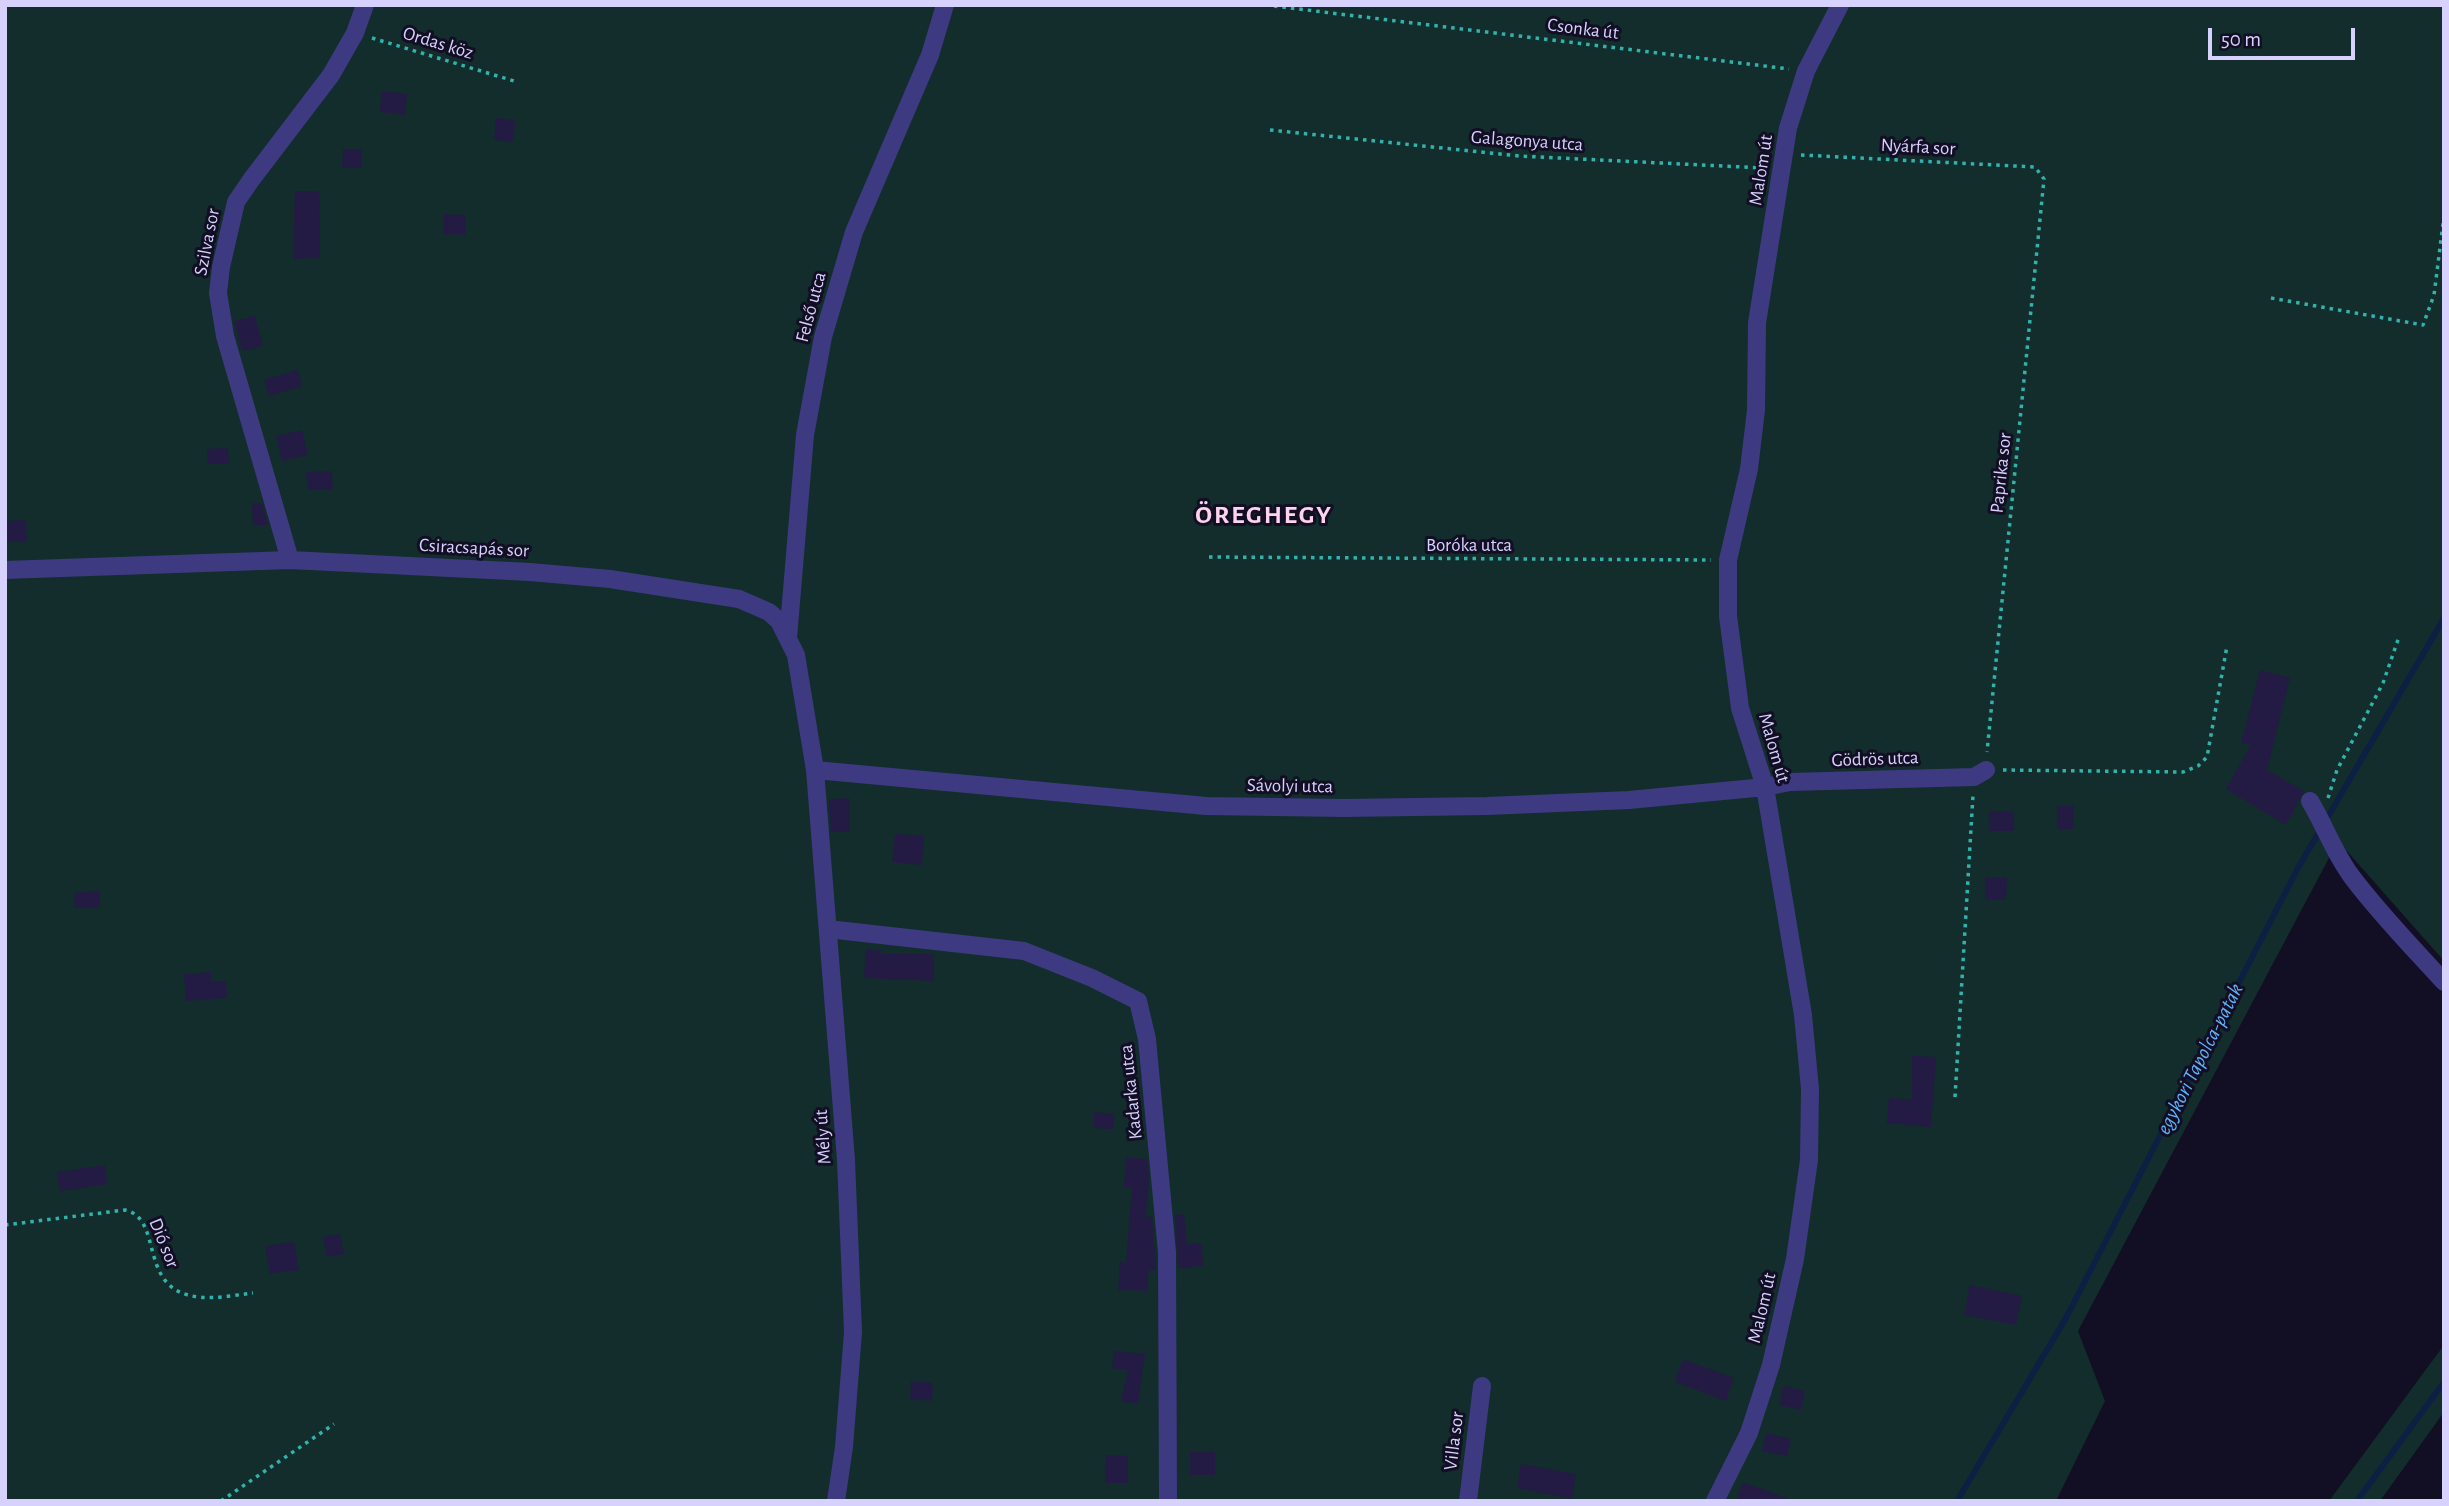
<!DOCTYPE html>
<html>
<head>
<meta charset="utf-8">
<style>
	body { margin:0 }
	#map { position:relative; width:2449px; height:1506px; overflow:hidden; background:#120e23; font-family:"Alegreya Sans",sans-serif }
	canvas { display:block }
	.frame { position:absolute; inset:0; border:7px solid #d7d1fe; pointer-events:none }
	.scale { position:absolute; left:2208px; top:28px; width:147px; height:32px; box-sizing:border-box; border:4px solid #d7d1fe; border-top:0; padding-left:9px; font-size:21px; line-height:24px; white-space:nowrap; color:#d7d1fe; -webkit-text-stroke:5px #120e23; paint-order:stroke }
</style>
</head>
<body>
<div id="map">
<canvas width="2449" height="1506"></canvas>
<div class="frame"></div>
<div class="scale">50 m</div>
</div>
<script>
const ctx = document.querySelector('canvas').getContext('2d');
ctx.lineJoin = 'round';
function fill(path, color) { ctx.fillStyle = color; ctx.fill(path, 'evenodd'); }
function strokePath(path, color, width, dash) { ctx.strokeStyle = color; ctx.lineWidth = width; ctx.lineCap = dash ? 'butt' : 'round'; ctx.setLineDash(dash || []); ctx.stroke(path); }
function label(font, color, halo, rows, align = 'center') {
  ctx.font = font + ' "Alegreya Sans",sans-serif'; ctx.lineWidth = 6; ctx.setLineDash([]); ctx.textBaseline = 'middle'; ctx.strokeStyle = halo; ctx.fillStyle = color; for (const [text, x, y, turn = 0] of rows) {
    ctx.save(); ctx.translate(x, y); ctx.rotate((+turn || 0) * Math.PI / 180); ctx.textAlign = isNaN(turn) ? turn : align; if (halo) ctx.strokeText(text, 0, 0); ctx.fillText(text, 0, 0); ctx.restore();
  }
}
fill(new Path2D(`
	M5 5H2444V961L2338 841 2078 1331 2105 1401 2056 1501H5Z
	M2444 1345V1412L2380 1501H2329Z`), '#122d2c');
strokePath(new Path2D(`
	M1957 1501 2066 1318 2298 868 2444 618
	M2357 1501 2444 1382`), '#0d2044', 6);
fill(new Path2D(`
	M382 91 407 94 405 115 380 112Z
	M496 118 515 120 513 142 494 140Z
	M343 149H362V168L342 167Z
	M295 191H319L320 258 293 259Z
	M443 214 466 215 465 235 443 234Z
	M255 316 263 346 242 351 234 321Z
	M297 370 302 386 269 396 264 380Z
	M302 430 308 455 282 461 276 436Z
	M228 448 229 463 208 464 207 449Z
	M332 471 333 489 308 490 306 472Z
	M252 503H262L268 525H253Z
	M26 520 27 541 5 542V521Z
	M2260 670 2290 678 2267 770 2304 791 2286 825 2226 789 2251 745 2241 743Z
	M850 798V832H831L829 799Z
	M2074 805V829H2057V806Z
	M1989 811 2014 812V831H1989Z
	M895 834 924 836 922 865 892 862Z
	M1985 877H2007L2006 900 1985 899Z
	M99 891 100 907 75 908 74 893Z
	M866 949 881 950V954H934V981L864 978Z
	M211 972V981H226L227 998 186 1001 184 974Z
	M1912 1056 1936 1057 1931 1127 1887 1123 1889 1098 1912 1100Z
	M1094 1112 1114 1114 1113 1129 1093 1128Z
	M1126 1157 1147 1159 1149 1179 1146 1217 1152 1216 1156 1270 1148 1271 1147 1291 1118 1290 1120 1262 1126 1263 1132 1187H1124Z
	M105 1165 107 1184 60 1191 57 1172Z
	M1184 1214 1187 1244 1202 1243 1203 1266 1178 1268 1175 1215Z
	M340 1234 344 1254 327 1257 323 1237Z
	M294 1242 299 1270 270 1274 265 1246Z
	M1970 1285 2022 1296 2016 1325 1964 1315Z
	M1114 1351 1145 1354 1138 1404 1121 1401 1128 1370 1112 1368Z
	M1683 1359 1734 1378 1726 1401 1675 1382Z
	M911 1381 933 1383 932 1401 910 1399Z
	M1783 1386 1805 1391 1801 1410 1779 1405Z
	M1766 1433 1791 1439 1787 1456 1762 1451Z
	M1190 1452H1215V1475H1190Z
	M1106 1455 1128 1456V1483H1105Z
	M1521 1464 1576 1474 1572 1499 1517 1488Z
	M1743 1482 1789 1499V1501H1736Z`), '#241b44');
strokePath(new Path2D(`
	M1274 6 1789 69
	M372 38 514 81
	M1270 130 1519 156 1763 168
	M1801 155 2035 167 2044 179 1987 752
	M2271 298 2423 325 2434 295 2444 216
	M1209 557 1711 560
	M2003 770 2183 772 2198 766 2207 757 2227 646
	M2328 798 2337 770 2383 683 2399 637
	M1955 1097 1973 795
	M5 1225 125 1210C165 1219 136 1291 199 1297 216 1299 236 1295 253 1293
	M221 1501 334 1424`), '#31b3ad', 3.5, [3.5, 5]);
strokePath(new Path2D(`
	M290 560 225 336 218 293 221 267 236 202 251 180 331 75 355 33 365 5
	M5 570 290 560 530 572 610 579 739 599 769 612 779 621 796 655 815 770 846 1160 853 1332 844 1447 836 1501
	M788 638 805 435 823 337 854 232 930 55 945 5
	M815 770 1206 806 1344 808 1487 806 1629 800 1765 787 1790 782 1974 777 1986 770
	M2310 801C2325 826 2334 853 2352 877 2379 913 2413 948 2444 982
	M828 929 1024 951 1092 978 1138 1001 1147 1039 1167 1252 1168 1501
	M1468 1501 1482 1386
	M1715 1501 1749 1433 1771 1365 1795 1259 1809 1160 1810 1089 1803 1015 1765 787 1740 708 1728 616V560L1749 469 1756 410 1757 323 1788 128 1806 71 1840 5`), '#3e3a81', 18);
label('19px', '#d7d1fe', '#120e23', [
	["Csonka út",1583,29,7],
	["Ordas köz",438,43,17],
	["Galagonya utca",1527,141,4],
	["Nyárfa sor",1918,147,3],
	["Malom út",1761,170,-81],
	["Szilva sor",207,242,-79],
	["Felső utca",811,307,-75],
	["Paprika sor",2001,473,-84],
	["Boróka utca",1469,545],
	["Csiracsapás sor",474,548,3],
	["Malom út",1774,748,74],
	["Gödrös utca",1875,759,-2],
	["Sávolyi utca",1290,786,1],
	["Kadarka utca",1131,1092,-96],
	["Mély út",823,1137,-94],
	["Dió sor",164,1243,68],
	["Malom út",1762,1308,-77],
	["Villa sor",1454,1441,-83]
]);
label('italic 21px', '#61b2fc', '#120e23', [
	["egykori Tapolca-patak",2200,1059,-63]
]);
ctx.letterSpacing = '2px';
label('bold 26px', '#fed3ee', '#120e23', [
	["ÖREGHEGY",1264,515]
]);
ctx.letterSpacing = '0px';
</script>
</body>
</html>
